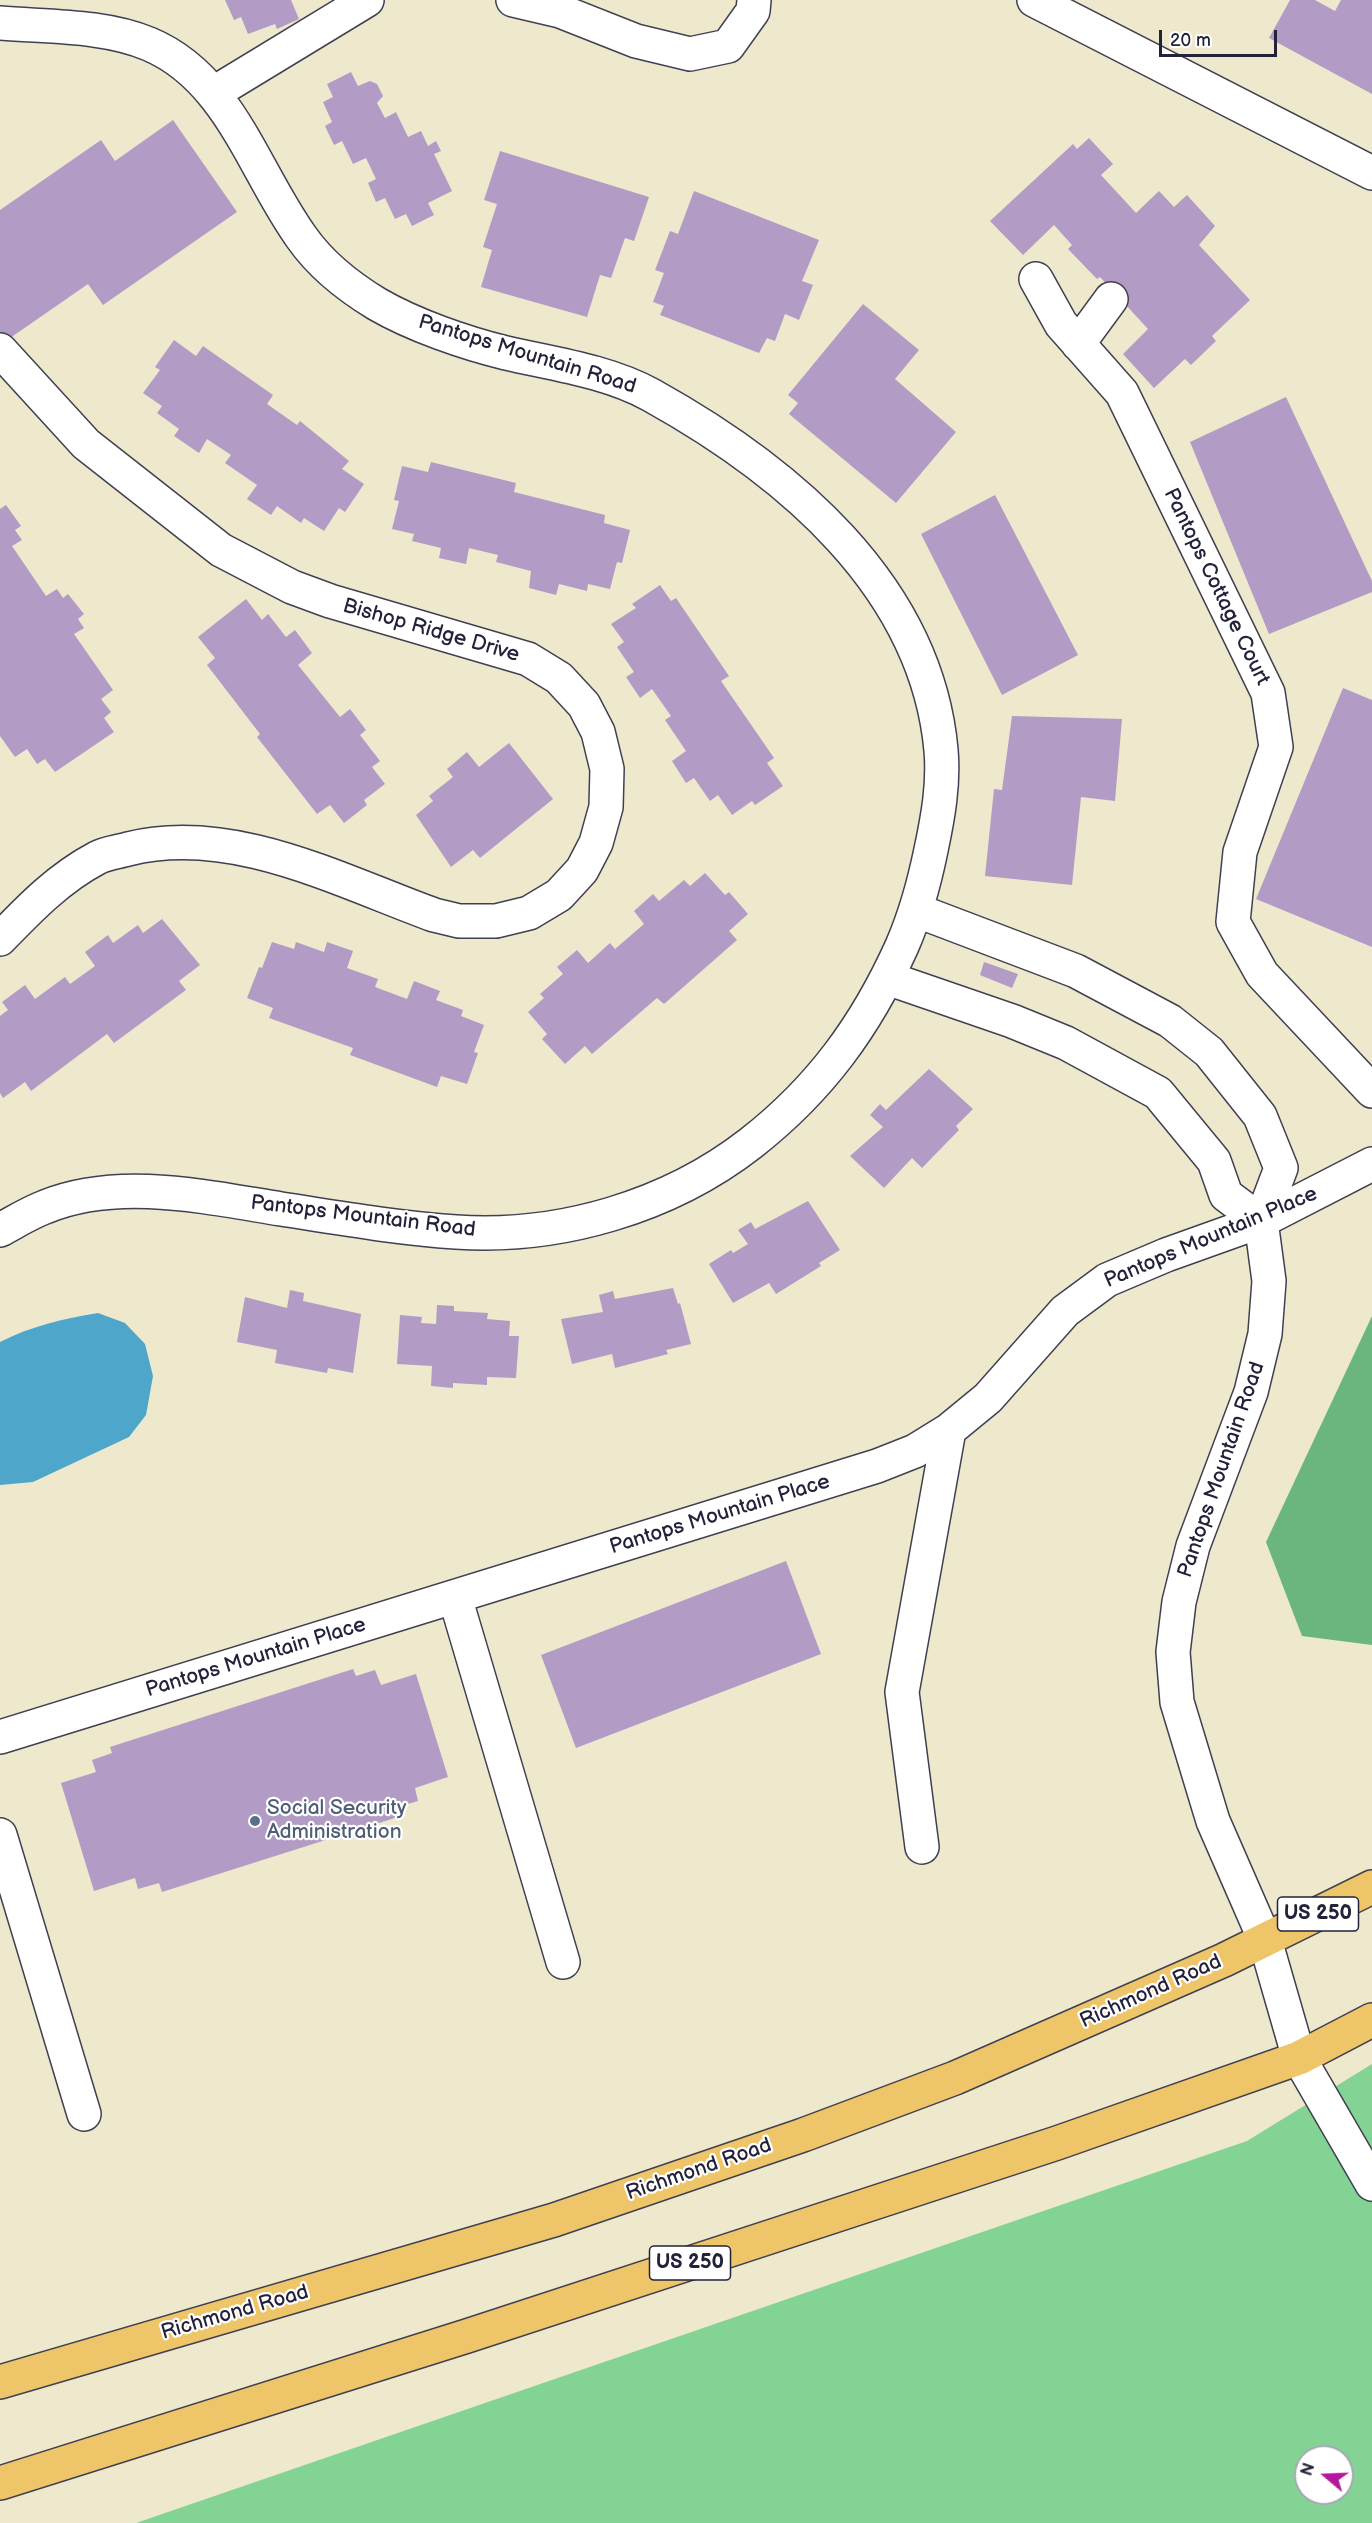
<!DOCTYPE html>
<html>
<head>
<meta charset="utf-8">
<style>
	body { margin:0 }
	#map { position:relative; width:1372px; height:2523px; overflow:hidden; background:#eee8cd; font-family:"Balsamiq Sans",sans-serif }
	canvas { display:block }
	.north { position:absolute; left:1294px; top:2445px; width:60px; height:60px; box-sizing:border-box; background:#fff; border:2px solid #a7a7b1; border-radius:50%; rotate:289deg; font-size:16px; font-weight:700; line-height:24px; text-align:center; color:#22223b }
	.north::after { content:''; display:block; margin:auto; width:21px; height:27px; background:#b5179e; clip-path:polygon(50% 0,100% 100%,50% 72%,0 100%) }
	.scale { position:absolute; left:1159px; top:30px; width:118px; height:27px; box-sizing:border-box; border:3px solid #22223b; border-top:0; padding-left:8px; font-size:18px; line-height:21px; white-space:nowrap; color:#22223b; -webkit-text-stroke:4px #fff; paint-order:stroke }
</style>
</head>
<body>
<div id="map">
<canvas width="1372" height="2523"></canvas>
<div class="north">N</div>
<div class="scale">20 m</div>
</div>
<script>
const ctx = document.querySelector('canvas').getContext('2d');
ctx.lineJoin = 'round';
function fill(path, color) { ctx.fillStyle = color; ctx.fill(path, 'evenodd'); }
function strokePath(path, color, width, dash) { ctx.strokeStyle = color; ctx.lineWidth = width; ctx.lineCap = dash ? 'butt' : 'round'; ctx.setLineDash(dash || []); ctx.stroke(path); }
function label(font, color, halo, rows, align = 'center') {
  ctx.font = font + ' "Balsamiq Sans",sans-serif'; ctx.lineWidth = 4.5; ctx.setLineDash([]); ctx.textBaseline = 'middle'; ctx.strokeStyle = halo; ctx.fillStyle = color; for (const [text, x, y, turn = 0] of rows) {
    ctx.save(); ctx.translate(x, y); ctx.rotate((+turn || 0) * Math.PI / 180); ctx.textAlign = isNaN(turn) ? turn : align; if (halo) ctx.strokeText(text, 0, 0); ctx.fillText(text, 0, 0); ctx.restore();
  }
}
fill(new Path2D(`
	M1372 2064V2523H136L1247 2141ZM1306 2457H1342V2493H1306Z`), '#83d494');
fill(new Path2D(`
	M1372 1316V1645L1302 1636 1266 1542Z`), '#6ab67e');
fill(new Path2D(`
	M98 1313 125 1323 145 1344 153 1376 146 1415 129 1437 33 1482 0 1485V1342C31 1326 63 1319 98 1313Z`), '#4ea6cb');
fill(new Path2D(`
	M225 0H291L299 19 277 29 275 24 248 34 241 17 234 20Z
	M1290 0H1315L1335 11 1341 0H1372V94L1269 38Z
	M351 72 358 86 370 81 377 84 383 96 377 103 385 118 396 112 408 137 421 131 428 146 436 141 441 151 434 154 452 191 428 203 434 215 412 226 406 214 395 219 385 198 376 202 368 183 376 179 366 158 353 164 342 141 334 145 325 126 332 122 323 102 333 97 327 84Z
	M173 120 237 212 103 305 88 284 0 345V210L101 140 115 161Z
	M1089 138 1113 164 1101 175 1136 213 1159 191 1174 207 1187 195 1215 226 1199 245 1250 300 1212 336 1216 341 1191 365 1185 359 1154 388 1123 354 1148 329 1100 277 1097 279 1068 249 1072 245 1054 225 1023 255 990 221 1073 144 1077 149Z
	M500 151 649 197 634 241 625 238 611 278 600 275 587 317 481 287 492 250 483 247 497 204 484 200Z
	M694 191 819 240 802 281 813 285 799 320 785 314 775 341 767 338 759 353 660 315 664 306 653 302 664 273 655 270 670 231 678 234Z
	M863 304 919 350 895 379 956 432 896 503 789 414 798 403 788 395Z
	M174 340 196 356 203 346 273 395 267 404 297 425 300 421 349 461 342 469 364 484 345 512 339 508 324 531 304 518 301 523 277 506 271 515 247 499 257 485 225 463 231 455 207 439 199 453 174 436 179 429 157 413 162 406 143 393 160 370 155 367Z
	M1286 397 1372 581V592L1269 634 1190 442Z
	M431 462 516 483 514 492 605 515 604 523 630 530 622 563 617 562 610 589 588 584 587 591 559 584 556 595 529 588 531 571 496 562 498 555 469 548 466 564 439 558 441 548 412 541 414 534 392 529 399 501 394 500 402 466 428 472Z
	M995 495 1078 655 1002 695 921 534Z
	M6 505 21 526 15 530 22 540 12 546 46 596 57 589 63 598 68 594 84 614 78 619 84 628 74 634 113 690 101 699 111 712 104 718 114 732 55 772 45 759 37 764 27 749 15 757 0 736V509Z
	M660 585 671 601 676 598 729 676 721 681 774 758 767 763 783 786 755 805 752 801 732 815 718 795 710 801 694 778 686 783 672 761 686 751 665 720 671 716 652 689 640 698 626 677 634 672 617 647 624 642 611 624 636 608 632 604Z
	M246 599 262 620 268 614 286 637 295 630 312 653 298 665 340 717 350 709 366 730 360 735 380 761 372 767 385 784 364 800 367 805 344 823 330 805 317 814 257 737 260 734 207 665 215 658 198 637Z
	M1343 688 1372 700V947L1256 899Z
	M1012 716 1122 719 1115 801 1081 797 1072 885 985 876 994 789 1002 790Z
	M509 743 553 799 480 858 473 850 451 867 416 815 433 801 429 796 453 777 447 769 467 752 479 767Z
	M705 873 725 895 729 892 748 914 729 931 737 940 664 1004 657 998 592 1054 585 1046 565 1064 542 1039 547 1034 528 1012 544 998 540 994 563 974 557 967 577 950 588 963 610 943 615 949 644 924 634 911 653 894 659 901 684 880 690 886Z
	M162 919 200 965 179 981 186 990 114 1043 107 1034 31 1091 25 1082 3 1098 0 1093V1016L8 1010 2 1002 25 985 35 999 65 977 70 984 95 966 85 952 108 935 113 943 138 925 143 933Z
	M272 942 294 949 296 942 324 952 327 942 353 951 347 968 378 979 375 987 407 999 414 981 440 991 436 1000 463 1010 461 1016 484 1025 474 1052 478 1053 467 1084 441 1076 437 1087 350 1055 353 1048 269 1018 273 1008 247 998 259 967 262 968Z
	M984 962 1018 974 1012 988 980 975Z
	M929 1069 973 1109 956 1126 959 1130 922 1168 912 1158 884 1188 850 1156 883 1127 870 1115 880 1104 886 1110Z
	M808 1201 840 1250 819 1263 821 1266 776 1294 769 1283 733 1303 709 1264 731 1250 733 1253 748 1244 738 1230 751 1222 755 1229Z
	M673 1288 678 1304 680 1303 691 1344 666 1350 668 1354 615 1368 612 1354 572 1364 561 1319 603 1312 599 1295 613 1291 615 1299Z
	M290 1290 304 1293 303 1301 361 1314 353 1373 328 1368 327 1373 275 1363 277 1350 237 1342 245 1297 287 1308Z
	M437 1305 454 1306V1311L488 1313 487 1319 510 1321 509 1336H519L516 1378 487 1377V1385L453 1383V1388L431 1386 432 1366 397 1364 400 1315 422 1317 421 1323 436 1324Z
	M786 1561 821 1654 576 1748 541 1655Z
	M353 1669 356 1676 375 1670 381 1685 416 1674 448 1777 415 1788 418 1801 398 1807 401 1816 162 1892 159 1883 138 1889 135 1878 94 1891 61 1783 96 1772 92 1760 112 1753 110 1747Z`), '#b29cc5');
const minor = new Path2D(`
	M513 0 560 11 636 41 690 54 728 46 753 11 754 0
	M1034 0 1372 173
	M0 23C48 27 104 25 149 44 230 78 254 172 302 238 321 265 349 287 377 304 413 325 465 343 506 353 554 364 607 371 651 395 786 470 926 585 941 750 944 784 938 817 931 850 924 884 916 914 902 946 866 1026 820 1089 751 1143 669 1207 559 1239 456 1232 397 1228 339 1218 281 1209 206 1197 118 1177 45 1207 29 1213 15 1222 0 1230
	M214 93 367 0
	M1036 279 1061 324 1122 393 1268 693 1276 747 1240 852 1233 922 1262 974 1372 1091
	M1078 344 1111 299
	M0 350 86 444 221 550 292 587 330 601 528 659 559 678 584 705 598 732 607 769 606 807 596 843 582 870 559 895 529 913 496 921H459L434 915C338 880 231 823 128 849 118 852 106 853 97 858 59 878 30 908 0 939
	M918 911 1076 971 1170 1021 1209 1052 1260 1116 1281 1168 1261 1221 1269 1281 1265 1334 1251 1392 1193 1546 1179 1602 1173 1652 1177 1702 1213 1821 1265 1940 1299 2058 1372 2184
	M887 978 1012 1021 1066 1043 1158 1093 1214 1161 1226 1195 1261 1221
	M455 1597 563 1962
	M0 1737 877 1466 915 1451 949 1430 988 1398 1065 1311 1107 1280 1166 1255 1261 1221 1372 1164
	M0 1835 84 2114
	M922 1847 902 1692 949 1430`);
const highway = new Path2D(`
	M0 2382 554 2220 803 2135 955 2078 1224 1960 1372 1887
	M0 2483 467 2336 1057 2143 1299 2058 1372 2020`);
strokePath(minor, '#414051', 36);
strokePath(highway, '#414051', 36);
strokePath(minor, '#fff', 33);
strokePath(highway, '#eec569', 33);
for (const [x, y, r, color] of [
	[255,1821,6,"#5c6f8a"]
]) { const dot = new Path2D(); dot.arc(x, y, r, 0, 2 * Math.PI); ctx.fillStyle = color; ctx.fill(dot); strokePath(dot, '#fff', 2); }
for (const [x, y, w] of [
	[1318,1914,81],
	[690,2263,81]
]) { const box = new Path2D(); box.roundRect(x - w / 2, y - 17, w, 34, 4.5); ctx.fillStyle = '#fff'; ctx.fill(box); strokePath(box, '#22223b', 1.5); }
label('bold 20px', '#22223b', null, [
	["US 250",1318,1914],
	["US 250",690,2263]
]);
label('21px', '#22223b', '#fff', [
	["Pantops Mountain Road",527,355,17],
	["Pantops Cottage Court",1216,587,64],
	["Bishop Ridge Drive",431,631,16],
	["Pantops Mountain Road",363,1217,7],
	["Pantops Mountain Place",1211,1238,-23],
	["Pantops Mountain Road",1222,1470,-71],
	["Pantops Mountain Place",720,1515,-17],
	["Pantops Mountain Place",256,1658,-17],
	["Richmond Road",1151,1992,-24],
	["Richmond Road",699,2170,-19],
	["Richmond Road",235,2313,-16]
]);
label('21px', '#4e5e75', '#fff', [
	["Social Security",267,1809],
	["Administration",267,1833]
], 'left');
</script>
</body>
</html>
